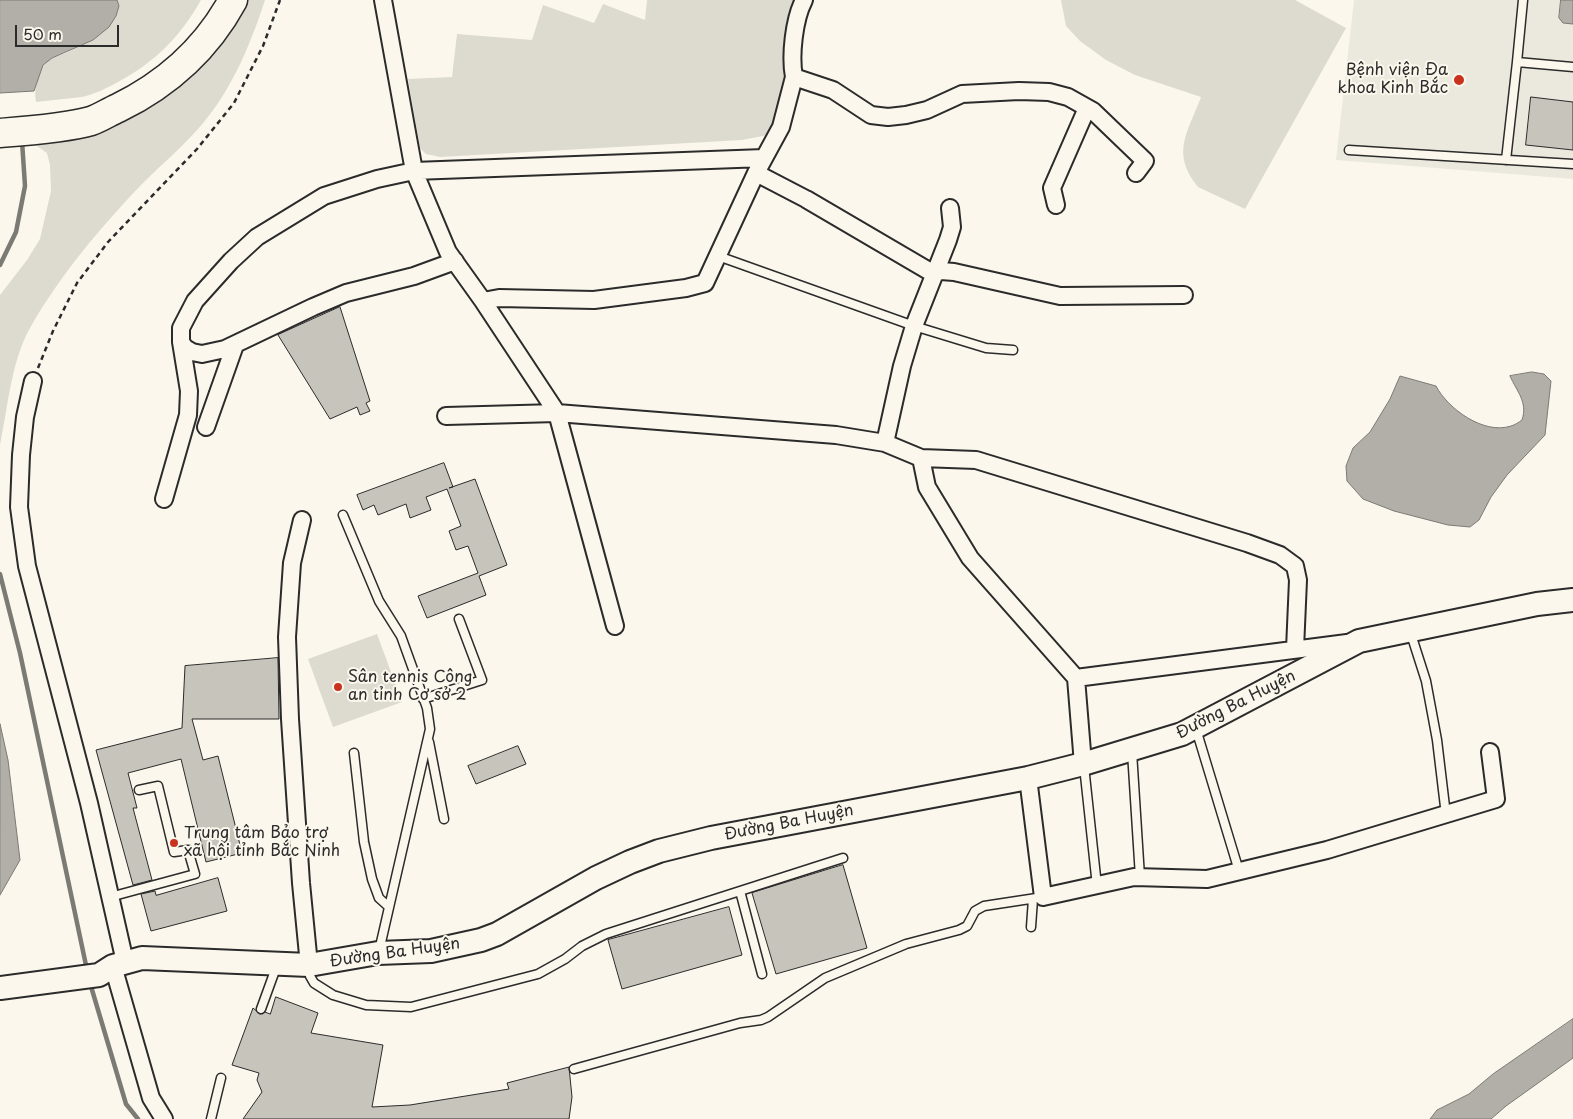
<!DOCTYPE html>
<html>
<head>
<meta charset="utf-8">
<style>
	body { margin:0 }
	#map { position:relative; width:1573px; height:1119px; overflow:hidden; background:#fbf7ec; font-family:"Playpen Sans",sans-serif }
	canvas { display:block }
	.scale { position:absolute; left:15px; top:25px; width:104px; height:22px; box-sizing:border-box; border:2px solid #2b2b2b; border-top:0; padding-left:6px; font-size:15px; line-height:18px; white-space:nowrap; color:#2b2b2b; -webkit-text-stroke:4px #fbf7ec; paint-order:stroke }
</style>
</head>
<body>
<div id="map">
<canvas width="1573" height="1119"></canvas>
<div class="scale">50 m</div>
</div>
<script>
const ctx = document.querySelector('canvas').getContext('2d');
ctx.lineJoin = 'round';
function fill(path, color) { ctx.fillStyle = color; ctx.fill(path, 'evenodd'); }
function strokePath(path, color, width, dash) { ctx.strokeStyle = color; ctx.lineWidth = width; ctx.lineCap = dash ? 'butt' : 'round'; ctx.setLineDash(dash || []); ctx.stroke(path); }
function label(font, color, halo, rows, align = 'center') {
  ctx.font = font + ' "Playpen Sans",sans-serif'; ctx.lineWidth = 4; ctx.setLineDash([]); ctx.textBaseline = 'middle'; ctx.strokeStyle = halo; ctx.fillStyle = color; for (const [text, x, y, turn = 0] of rows) {
    ctx.save(); ctx.translate(x, y); ctx.rotate((+turn || 0) * Math.PI / 180); ctx.textAlign = isNaN(turn) ? turn : align; if (halo) ctx.strokeText(text, 0, 0); ctx.fillText(text, 0, 0); ctx.restore();
  }
}
fill(new Path2D(`
	M1354 0H1573V179L1336 160Z`), '#ebe8de');
fill(new Path2D(`
	M117 0H201C181 36 154 63 118 82 107 88 95 94 82 97 67 99 51 100 36 102 34 90 36 74 44 64 50 57 60 56 68 52 86 43 125 24 117 0Z
	M241 0H265C251 43 233 87 204 122 186 144 163 163 142 184 101 227 60 275 30 328 11 362 8 407 0 445V295L27 260 40 239 51 191 50 165 47 153 37 146V136L84 129Z
	M647 0H798L789 78 768 135 742 140 440 157 426 154 420 148 408 79 452 77 457 34 532 40 543 5 594 23 603 4 645 20Z
	M1061 0H1295L1346 28 1245 209 1198 187C1170 153 1188 132 1201 97L1135 75 1106 60 1080 41 1066 26Z
	M377 634 402 702 333 727 308 659Z`), '#dddad0');
const water = new Path2D(`
	M0 0H117L119 6 116 16 109 27 93 40 52 58 43 65 34 91 0 93Z
	M1561 0H1573V24L1563 23 1559 18Z
	M1532 372 1544 374 1551 381 1545 435 1507 475 1491 497 1479 520 1470 527 1448 525 1394 511 1363 499 1347 481 1346 466 1353 448 1370 432 1390 399 1400 376 1436 386C1448 409 1484 435 1511 426 1515 425 1519 422 1522 420 1528 402 1517 392 1510 376Z
	M0 724 8 760 20 860 0 895Z
	M1573 1019V1058L1506 1106 1491 1119H1430L1437 1110 1469 1094 1493 1074Z`);
fill(water, '#b1afa7');
strokePath(water, '#7b7a75', 1);
strokePath(new Path2D(`
	M0 265 16 232 25 186 22 141
	M0 574 20 653 87 970
	M90 983 126 1104 138 1119`), '#7b7a75', 4.5);
const building = new Path2D(`
	M1531 97 1573 102V150L1526 145Z
	M340 307 370 401 366 403 370 411 360 415 357 407 330 419 278 335Z
	M444 463 453 487 449 488 475 479 507 565 479 576 486 595 427 618 418 596 478 573 468 546 456 550 449 531 461 526 447 489 426 497 431 510 410 518 406 504 378 515 374 505 363 510 357 495Z
	M278 658 279 719H192L203 760 218 756 242 853 206 862 181 759 128 773 137 808H133L152 880 133 885 96 750 182 728 185 666Z
	M518 746 526 764 476 784 468 766Z
	M843 865 867 948 776 974 752 893Z
	M218 878 227 911 151 931 141 894 155 891 156 895Z
	M729 907 742 955 622 989 608 940Z
	M276 997 318 1013 311 1033 383 1045 372 1107 410 1105 509 1089 507 1083 569 1067 572 1097 569 1119H243L262 1092 257 1080 259 1073 232 1065 253 1008 260 1014 265 1012 270 1014Z`);
fill(building, '#c7c4bc');
strokePath(building, '#2b2b2b', 1);
const lane = new Path2D(`
	M1523 0 1517 62 1573 67
	M1349 150 1573 164
	M1506 160 1517 62
	M718 256 914 326 986 348 1013 350
	M343 515 379 601 401 636 427 708 430 729 379 951
	M1410 631 1426 681 1437 740 1446 815
	M423 699 482 680 459 619
	M1196 729 1239 871
	M429 742 444 819
	M1132 752 1140 877
	M354 753 364 842 372 879 379 898 389 907
	M1084 766 1097 886
	M740 891 762 974
	M110 897 195 874 188 850 174 852 158 786 139 790
	M1031 927 1033 899
	M309 966 310 976 314 983 333 995 366 1005 411 1007 538 974 565 959 582 946 606 934 843 858
	M261 1009 277 965
	M574 1069 740 1023 761 1020 768 1017 825 978 906 944 959 930 967 926 975 911 984 906 1043 897
	M211 1119 221 1078`);
const street = new Path2D(`
	M383 0 414 171 377 179 324 196 257 237 231 261 195 301 181 328V342L185 348 192 352 202 354 225 349 313 307 346 293 414 276 455 261
	M804 0C794 19 790 56 794 77L833 90 871 115 888 117 906 115 927 110 962 94 1019 91 1049 92 1068 97 1093 111 1145 161 1136 173
	M764 158 414 171 448 252 483 301 557 413 836 435 885 443 921 458 927 487 970 558 1076 678 1347 643
	M756 173 806 199 934 274
	M1056 205 1052 188 1087 108
	M934 274 941 271 954 272 1060 296 1184 295
	M483 301 499 298 594 300 686 288 705 283 756 173 781 127 794 77
	M33 381 25 417 21 455 19 507 27 566 89 803 125 962
	M446 416 557 413 615 626
	M206 427 235 345
	M885 443 902 366 914 326 948 240 952 227 950 208
	M921 458 976 460 1247 543 1280 555 1295 566 1298 580 1295 649
	M164 499 188 415 189 391 181 342
	M302 520 292 563 287 637 290 719 301 883 309 965
	M1076 678 1083 764
	M1028 778 1043 897 1134 877 1207 879 1327 850 1496 799 1490 752
	M113 966 151 1098 164 1119`);
const secondary = new Path2D(`
	M0 988 99 975 113 966 142 958 309 965 378 953 431 951 481 940 497 934 596 878 630 862 659 851 711 838 1028 778 1083 764 1182 734 1359 641 1537 604 1573 600`);
const highway = new Path2D(`
	M0 133C26 131 67 128 91 121 100 118 109 112 118 108 167 84 207 48 233 0`);
strokePath(lane, '#2b2b2b', 11);
strokePath(street, '#2b2b2b', 20);
strokePath(secondary, '#2b2b2b', 26);
strokePath(highway, '#2b2b2b', 31);
strokePath(new Path2D(`
	M38 368 53 331 77 283 108 242 197 149 234 103 263 46 280 0`), '#2b2b2b', 2.5, [5, 4]);
strokePath(lane, '#fbf7ec', 8);
strokePath(street, '#fbf7ec', 16);
strokePath(secondary, '#fbf7ec', 22);
strokePath(highway, '#fbf7ec', 28);
for (const [x, y, r, color] of [
	[1459,80,6,"#c8321e"],
	[338,687,5,"#c8321e"],
	[174,843,5,"#c8321e"]
]) { const dot = new Path2D(); dot.arc(x, y, r, 0, 2 * Math.PI); ctx.fillStyle = color; ctx.fill(dot); strokePath(dot, '#fbf7ec', 2); }
label('16px', '#2b2b2b', '#fbf7ec', [
	["Bệnh viện Đa",1448,71,"right"],
	["khoa Kinh Bắc",1448,89,"right"],
	["Sân tennis Công",348,678],
	["an tỉnh Cơ sở 2",348,696],
	["Trung tâm Bảo trợ",184,834],
	["xã hội tỉnh Bắc Ninh",184,852]
], 'left');
label('16px', '#2b2b2b', '#fbf7ec', [
	["Đường Ba Huyện",1236,705,-27],
	["Đường Ba Huyện",789,823,-11],
	["Đường Ba Huyện",395,953,-8]
]);
</script>
</body>
</html>
